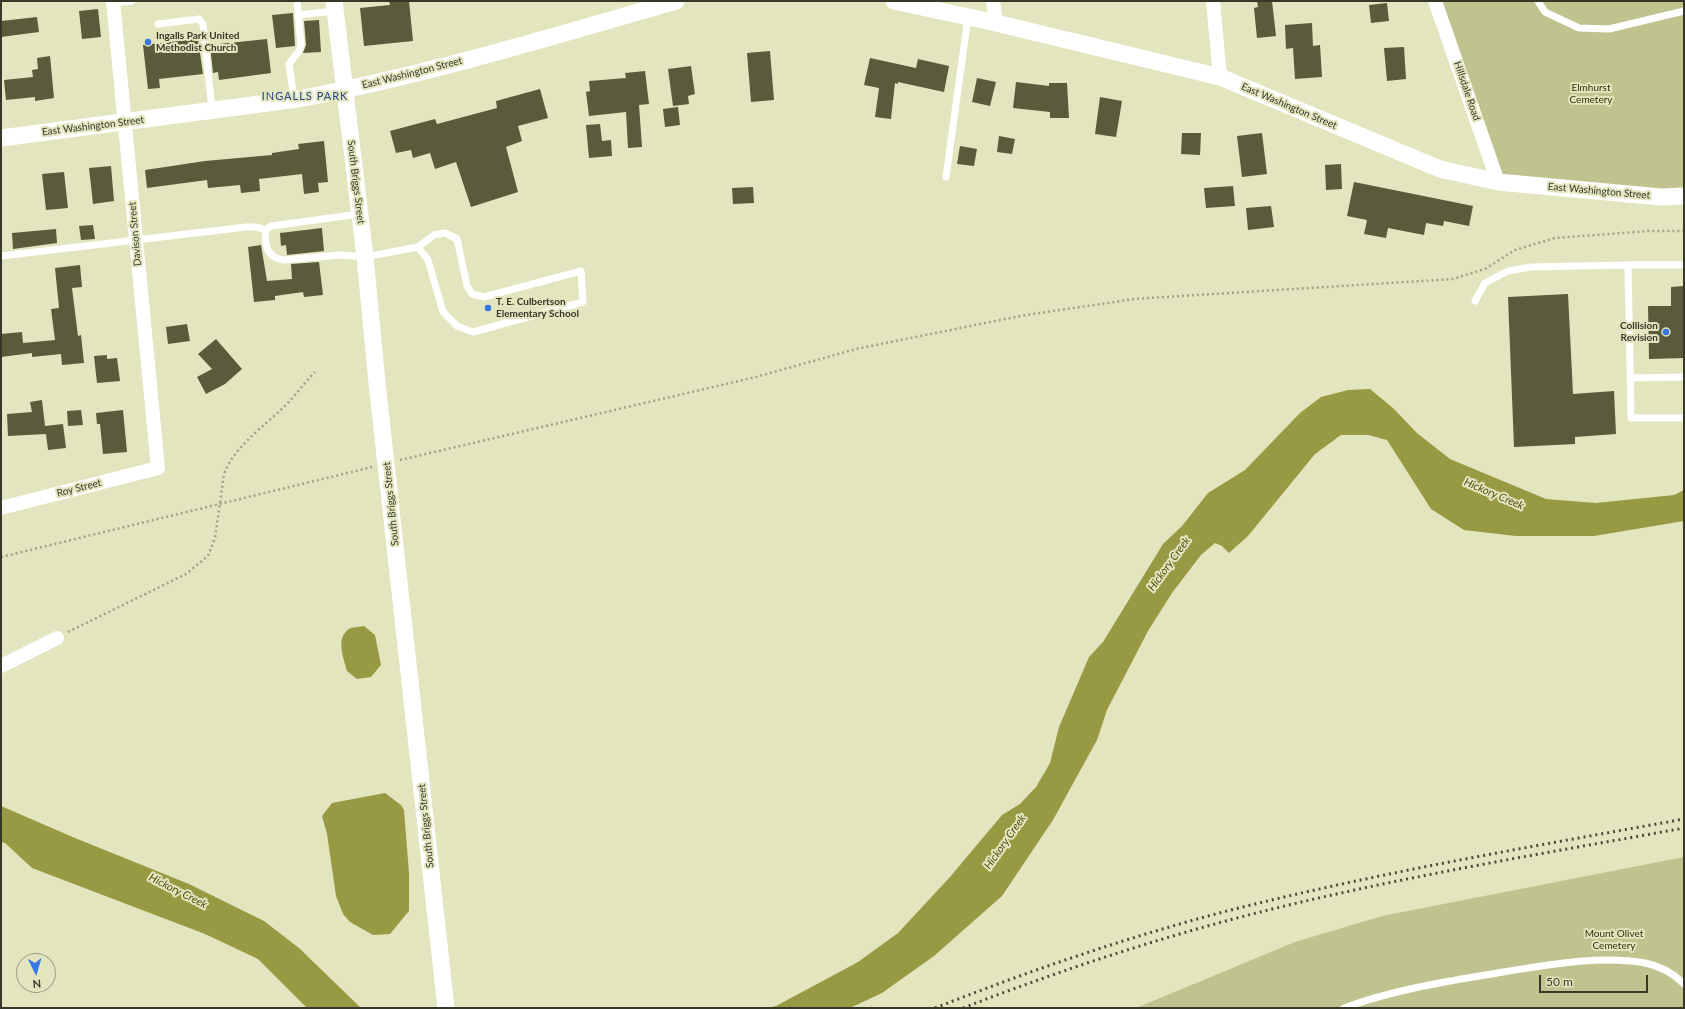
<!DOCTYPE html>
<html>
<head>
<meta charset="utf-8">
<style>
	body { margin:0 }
	#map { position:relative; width:1685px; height:1009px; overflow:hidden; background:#e3e5bf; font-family:Lato,sans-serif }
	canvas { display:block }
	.frame { position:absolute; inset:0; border:2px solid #373829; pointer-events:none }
	.north { position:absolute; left:16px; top:953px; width:40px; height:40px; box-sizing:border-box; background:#e3e5bf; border:1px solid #9ea083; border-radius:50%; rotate:175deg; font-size:11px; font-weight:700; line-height:16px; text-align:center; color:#373829 }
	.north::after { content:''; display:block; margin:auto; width:14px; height:18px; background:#3677e5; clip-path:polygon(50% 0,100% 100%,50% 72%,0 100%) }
	.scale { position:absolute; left:1539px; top:975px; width:109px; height:18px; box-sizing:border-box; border:2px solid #373829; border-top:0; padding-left:5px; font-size:12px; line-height:14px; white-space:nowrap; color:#373829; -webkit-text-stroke:3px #e3e5bf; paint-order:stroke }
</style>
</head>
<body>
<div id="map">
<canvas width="1685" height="1009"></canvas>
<div class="frame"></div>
<div class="north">N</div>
<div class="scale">50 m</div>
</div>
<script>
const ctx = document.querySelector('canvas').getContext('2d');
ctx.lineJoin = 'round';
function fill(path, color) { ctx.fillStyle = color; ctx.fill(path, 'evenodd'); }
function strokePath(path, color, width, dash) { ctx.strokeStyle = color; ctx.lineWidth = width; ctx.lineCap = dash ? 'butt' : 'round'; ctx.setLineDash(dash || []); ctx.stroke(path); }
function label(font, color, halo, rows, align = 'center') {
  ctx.font = font + ' Lato,sans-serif'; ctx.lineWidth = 4; ctx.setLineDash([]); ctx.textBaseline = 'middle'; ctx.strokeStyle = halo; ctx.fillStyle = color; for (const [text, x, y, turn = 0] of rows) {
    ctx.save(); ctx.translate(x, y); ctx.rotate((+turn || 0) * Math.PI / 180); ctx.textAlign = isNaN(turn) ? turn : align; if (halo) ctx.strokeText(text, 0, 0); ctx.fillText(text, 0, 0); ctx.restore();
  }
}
fill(new Path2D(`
	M1439 1H1684V191L1503 178Z
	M1684 857V1008H1136L1295 942 1382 916Z`), '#c1c38e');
fill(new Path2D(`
	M1370 389 1393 408 1417 433 1450 459 1546 499 1596 503 1674 495 1684 490V521L1594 536H1516L1464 530 1431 509 1387 440 1368 435H1341L1315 454 1248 536 1229 553 1222 546 1215 543 1201 555 1172 593 1148 631 1107 710 1097 740 1053 820 1002 896 934 956 882 993 850 1008H768L776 1006 858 962 898 933 950 877 1002 815 1020 804 1036 787 1050 763 1059 727 1089 657 1103 642 1163 544 1182 526 1208 493 1245 470 1300 413 1321 397 1348 390Z
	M364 626 375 635 381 665 371 677 357 679 347 671C344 659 335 638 349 629 352 627 360 627 364 626Z
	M385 793 401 805 404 810 409 873V911L390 934 373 935 350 922 343 914 336 896 327 834 322 816 332 803Z
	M1 806 75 838 189 884 264 921 299 948 361 1008H307L258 959 205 934 32 868 5 843 1 842Z`), '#989a43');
fill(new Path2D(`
	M389 1H409L413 41 364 46 360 8 390 5Z
	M1257 1H1272L1276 36 1257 38 1254 8 1258 7Z
	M1387 3 1389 21 1371 23 1369 5Z
	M98 9 101 37 82 39 79 11Z
	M293 13 295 46 276 48 272 15Z
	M37 17 39 32 1 37V21Z
	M319 20 321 52 303 53 306 45 304 21Z
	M1312 23 1313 46 1320 45 1322 77 1295 79 1293 48 1286 49 1285 25Z
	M198 39 203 74 159 79 160 88 148 89 143 45Z
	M267 39 271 73 219 80 218 72 213 73 210 45Z
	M1404 47 1406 79 1387 81 1384 48Z
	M770 51 774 100 751 102 747 53Z
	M50 56 54 98 35 101V97L6 100 4 80 33 77 32 70 38 69 37 58Z
	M870 58 916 68 918 59 949 66 944 92 898 82V84L895 83 891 119 875 117 879 88 864 85Z
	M691 66 695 94 688 96 689 104 673 106 668 69Z
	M645 71 649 104 639 105 642 147 628 148 626 112 589 116 586 92 590 91 589 81 626 78 625 73Z
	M977 78 996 82 990 106 972 102Z
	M1016 82 1049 86V83H1067L1069 118H1050V112L1013 108Z
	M540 89 548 118 518 126 522 141 506 147 518 192 471 207 456 162 435 169 430 153 413 158 411 150 396 153 390 131 435 119 437 124 497 108 496 101Z
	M1100 97 1122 101 1116 137 1095 134Z
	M678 107 680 125 665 127 663 109Z
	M600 124 602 141 611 140 612 156 589 158 586 125Z
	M1182 133H1201L1200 155 1181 154Z
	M1262 133 1267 174 1242 177 1237 136Z
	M999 136 1015 139 1012 154 997 152Z
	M324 141 328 182 318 183 319 192 304 194 302 174 259 179 260 191 241 193 240 185 208 188 207 180 147 188 145 170 205 161 272 155V153L299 149 298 144Z
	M960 146 977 149 974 166 957 164Z
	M1341 164 1342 189 1326 190 1325 165Z
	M111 166 114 201 93 204 89 168Z
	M64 172 68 208 46 210 42 174Z
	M1354 182 1473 206 1469 226 1444 221 1443 226 1426 223 1424 235 1388 228 1386 238 1364 234 1367 220 1347 216Z
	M1233 186 1235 206 1206 208 1204 188Z
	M753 187 754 203 733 204 732 188Z
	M1271 206 1274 227 1248 230 1246 208Z
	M93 225 95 239 81 240 79 226Z
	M322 228 324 251 287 255 286 245 281 246 280 233Z
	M56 229 57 243 13 249 12 233Z
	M261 245 267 281 292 279 291 264 319 262 323 295 304 297 303 292 275 296V300L254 302 248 247Z
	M80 265 82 287 72 288 78 336 81 335 84 363 62 365 61 354 32 357V353L1 357V334L22 332 23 343 55 340 51 309 59 308 55 268Z
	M1684 286V358L1649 359 1648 306H1671V287Z
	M1568 294 1573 394 1614 391 1616 434 1575 437V444L1514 447 1508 297Z
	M187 324 190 341 168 344 166 327Z
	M216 339 242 369 225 384 206 394 197 377 212 369 198 354Z
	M107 355V359L117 358 120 381 97 383 94 356Z
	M42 400 45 426 63 424 66 448 48 450 46 434 8 436 7 414 32 412 30 402Z
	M81 410 83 425 68 426 67 411Z
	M123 410 127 452 103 454 100 424H97L96 413Z`), '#5a5b3a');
strokePath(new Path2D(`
	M400 460 756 377 856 349 1020 316 1134 299 1453 279 1485 269 1515 250 1555 238 1649 231H1684
	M1 557 372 467
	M68 632 186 574 208 556 215 538 224 474C234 447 263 427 284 407 295 396 304 383 315 372`), '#a1a285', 2.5, [2, 3]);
strokePath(new Path2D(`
	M1538 1 1545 12 1579 28 1609 29 1684 11
	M113 3 132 1
	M298 15 335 11
	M158 24 199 19 203 24 212 110
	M294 99 289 64 299 51 301 45 297 1
	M946 177 968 17
	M360 214 271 226 266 230C264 245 267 258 284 260L341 255 365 257 418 247 434 235 445 233 457 239 467 286 472 294 484 297 581 271 583 302 473 332 457 326 443 312 428 260 418 247
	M1 256 246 227H256L266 230
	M1684 265H1628L1631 418H1684
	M1475 301 1485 283 1508 271 1531 267 1628 265
	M1630 378 1684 377
	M1344 1008C1395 989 1450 981 1503 972 1549 965 1599 955 1645 963 1660 966 1673 973 1684 984`), '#fff', 7);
strokePath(new Path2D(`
	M993 1 996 23
	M1213 1 1220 77
	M1435 1 1498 182
	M1 508 158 468 113 1
	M1 666 57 638`), '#fff', 14);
strokePath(new Path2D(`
	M334 1 365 257 377 383 446 1008
	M894 1 996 23 1220 77 1440 169 1498 182 1661 197 1684 196
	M1 138 298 99C426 75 551 37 676 1`), '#fff', 17);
strokePath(new Path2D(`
	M935 1008C1029 971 1125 938 1223 912 1375 873 1530 847 1684 819
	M963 1008C1048 975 1134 946 1222 922 1374 881 1530 856 1684 828`), '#4a4b3a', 3, [2, 4]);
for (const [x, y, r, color] of [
	[148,42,4,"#3677e5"],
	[488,308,4,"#3677e5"],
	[1666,332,4,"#3677e5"]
]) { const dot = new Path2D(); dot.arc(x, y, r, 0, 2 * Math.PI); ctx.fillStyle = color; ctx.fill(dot); strokePath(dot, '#e3e5bf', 1.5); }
label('bold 10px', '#373829', '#e3e5bf', [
	["Ingalls Park United",156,36],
	["Methodist Church",156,48],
	["T. E. Culbertson",496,302],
	["Elementary School",496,314],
	["Collision",1658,326,"right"],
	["Revision",1658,338,"right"]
], 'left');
label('10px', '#373829', '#e3e5bf', [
	["East Washington Street",412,73,-14],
	["Hillsdale Road",1467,91,71],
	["East Washington Street",1289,106,23],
	["East Washington Street",93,126,-7],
	["South Briggs Street",356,182,83],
	["East Washington Street",1599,191,5],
	["Davison Street",135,234,-95],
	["Roy Street",79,488,-14],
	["South Briggs Street",391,504,-96],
	["South Briggs Street",426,826,-96]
]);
label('10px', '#32320c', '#e3e5bf', [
	["Elmhurst",1591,88],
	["Cemetery",1591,100],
	["Mount Olivet",1614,934],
	["Cemetery",1614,946]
]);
ctx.letterSpacing = '1px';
label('11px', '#294a81', '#e3e5bf', [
	["INGALLS PARK",305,96]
]);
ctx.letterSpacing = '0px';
label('italic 11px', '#4f500c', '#e3e5bf', [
	["Hickory Creek",1494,494,23],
	["Hickory Creek",1169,564,-54],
	["Hickory Creek",1005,842,-55],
	["Hickory Creek",178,891,27]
]);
</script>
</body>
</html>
